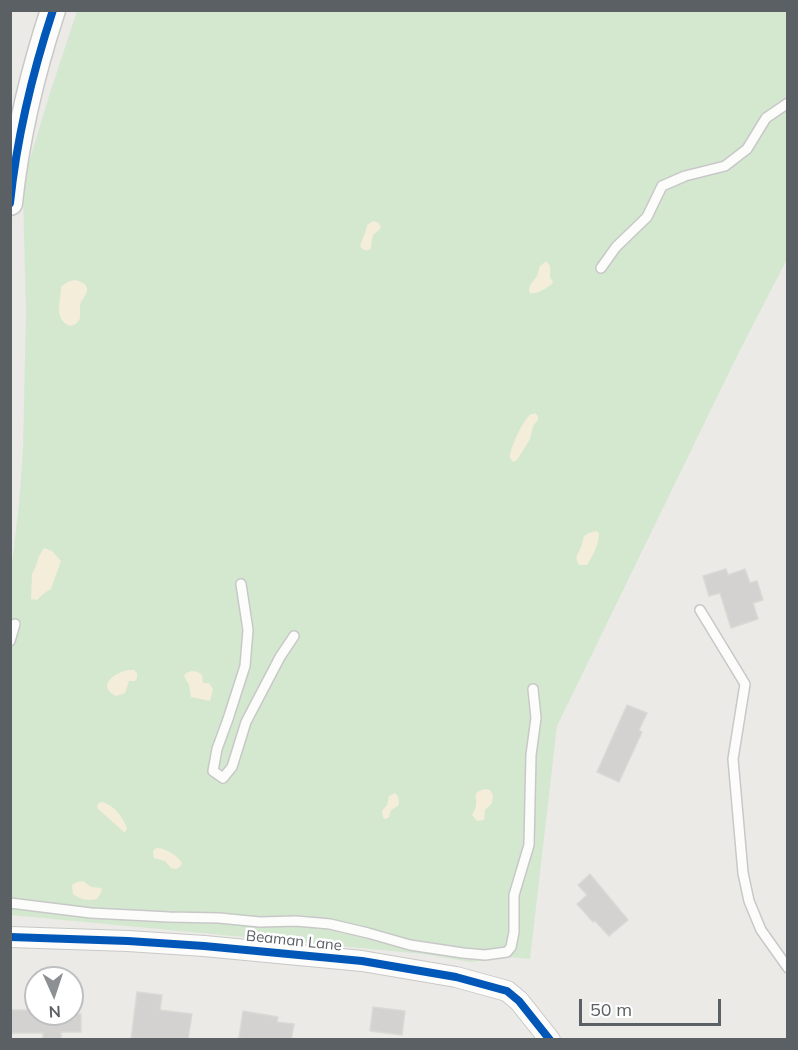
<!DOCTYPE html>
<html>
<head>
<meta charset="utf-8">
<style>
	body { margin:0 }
	#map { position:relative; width:798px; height:1050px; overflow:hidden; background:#ebeae6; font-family:Mulish,sans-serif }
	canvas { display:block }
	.frame { position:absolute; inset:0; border:12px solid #5b6064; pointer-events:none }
	.north { position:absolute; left:24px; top:966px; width:60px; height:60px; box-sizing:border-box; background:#fff; border:2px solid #bdbfc1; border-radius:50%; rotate:177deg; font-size:16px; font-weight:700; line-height:24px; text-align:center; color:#5b6064 }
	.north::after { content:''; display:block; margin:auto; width:21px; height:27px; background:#8d9092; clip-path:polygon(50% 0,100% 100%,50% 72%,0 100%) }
	.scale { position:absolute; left:579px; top:999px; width:142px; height:27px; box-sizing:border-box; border:3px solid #5b6064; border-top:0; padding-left:8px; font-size:18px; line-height:21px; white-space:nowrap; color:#5b6064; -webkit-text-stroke:4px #fff; paint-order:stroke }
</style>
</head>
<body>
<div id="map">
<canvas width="798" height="1050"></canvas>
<div class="frame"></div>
<div class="north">N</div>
<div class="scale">50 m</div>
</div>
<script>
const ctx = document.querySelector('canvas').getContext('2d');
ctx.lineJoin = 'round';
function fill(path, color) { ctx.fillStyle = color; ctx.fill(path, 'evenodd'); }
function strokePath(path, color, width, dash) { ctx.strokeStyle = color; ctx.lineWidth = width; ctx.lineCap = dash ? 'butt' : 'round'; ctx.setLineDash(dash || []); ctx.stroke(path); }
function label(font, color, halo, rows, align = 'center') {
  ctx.font = font + ' Mulish,sans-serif'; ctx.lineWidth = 5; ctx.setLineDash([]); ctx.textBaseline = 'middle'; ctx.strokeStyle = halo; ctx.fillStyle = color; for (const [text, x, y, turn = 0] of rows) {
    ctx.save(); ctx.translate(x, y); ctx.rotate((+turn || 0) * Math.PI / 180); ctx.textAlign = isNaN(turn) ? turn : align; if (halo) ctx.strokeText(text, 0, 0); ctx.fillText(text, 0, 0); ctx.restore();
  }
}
fill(new Path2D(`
	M77 11H787V259L737 356 557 726 530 959 507 957 470 962 423 954 11 915 10 580 19 504 23 449 26 311 22 158 30 159 49 96Z`), '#d4e8d0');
fill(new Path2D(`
	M373 221 379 223 381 228 373 235 372 239 371 248 369 250C365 251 362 249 360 246 362 239 366 233 367 225Z
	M545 262H547L550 266V277L553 282 552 284C546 288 537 295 530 293L529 289 531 284 537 276 540 266Z
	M75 280C79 281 86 283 87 288 88 293 83 298 81 302 77 313 86 322 70 326 53 319 61 302 61 287L67 282Z
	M535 413 538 416V420L533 426 530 439 517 460 513 462C512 460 511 460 510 458 508 452 524 418 531 414 532 414 534 414 535 413Z
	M596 531 599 533C599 544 593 556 587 565H579L576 558 581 547 584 536 589 533Z
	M44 548 52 551 61 561 51 589 43 594 37 600 31 599 32 574 36 566 39 556Z
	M128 670H134L137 673V678L135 681H129L125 693 116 696C96 686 114 673 128 670Z
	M192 671 198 672 202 675 203 683H209L213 689 210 701 191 697 189 685 184 676 186 673Z
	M485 789 490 790 493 795 492 803 485 810 484 820 477 821 472 815C473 812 475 810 476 806 478 796 470 793 485 789Z
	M395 793 398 796 399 802 398 806 391 810 389 817 386 819 383 818 382 811 387 805 389 796Z
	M102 802C115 806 122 816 127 828L125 833 98 809 97 806 99 803Z
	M156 848C166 848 177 855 182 863L180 867 176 869 171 868 165 861 154 858 153 851Z
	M83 881 91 887 101 888 102 891 97 899C87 901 82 900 73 894L72 885 77 882Z`), '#f4edda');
const building = new Path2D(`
	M726 569 728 575 745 569 750 583 757 581 763 600 753 603 758 619 731 628 720 593 709 596 703 576Z
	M627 705 647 713 639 730 642 732 619 782 597 772Z
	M590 874 628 920 609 936 595 921 593 922 577 904 587 895 578 885Z
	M137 992 162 995 160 1010 192 1014 188 1040H131Z
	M373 1007 405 1011 402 1035 370 1031Z
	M11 1010H36V1014H81V1032H61V1040H43V1033H11Z
	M243 1011 278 1017 277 1022 294 1024 291 1040H247L239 1038Z`);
fill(building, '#d3d2d0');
strokePath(building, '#dad9d5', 1.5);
const service = new Path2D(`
	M601 268 616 247 647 217 662 186 685 176 725 166 747 149 766 118 788 103
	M241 584 248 630 245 666 228 719 217 749 213 771 223 778 232 767 246 722 280 657 294 636
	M700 610 745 684 733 759 743 873 749 901 761 930 788 968
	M10 641 15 624
	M10 903 91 913 169 917 219 918 260 922 296 921 330 924 368 933 410 945 463 953 485 955 507 952 511 947 514 932V895L529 845 531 755 536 718 533 689`);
const minor = new Path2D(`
	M10 937 128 941 204 946 362 961 456 977 507 991 519 1001 550 1040`);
const tertiary = new Path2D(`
	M10 203C17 136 32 74 53 10`);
strokePath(service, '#c8c8c8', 12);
strokePath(minor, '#c8c8c8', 22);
strokePath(tertiary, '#c8c8c8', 27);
strokePath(service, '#fcfcfb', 9);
strokePath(minor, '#fcfcfb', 20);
strokePath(tertiary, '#fcfcfb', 24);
strokePath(new Path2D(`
	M10 203C17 136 32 74 53 10
	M10 937 128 941 204 946 362 961 456 977 507 991 519 1001 550 1040`), '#0057b8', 8);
label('15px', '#5b6064', '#fff', [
	["Beaman Lane",294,941,6]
]);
</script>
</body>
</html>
